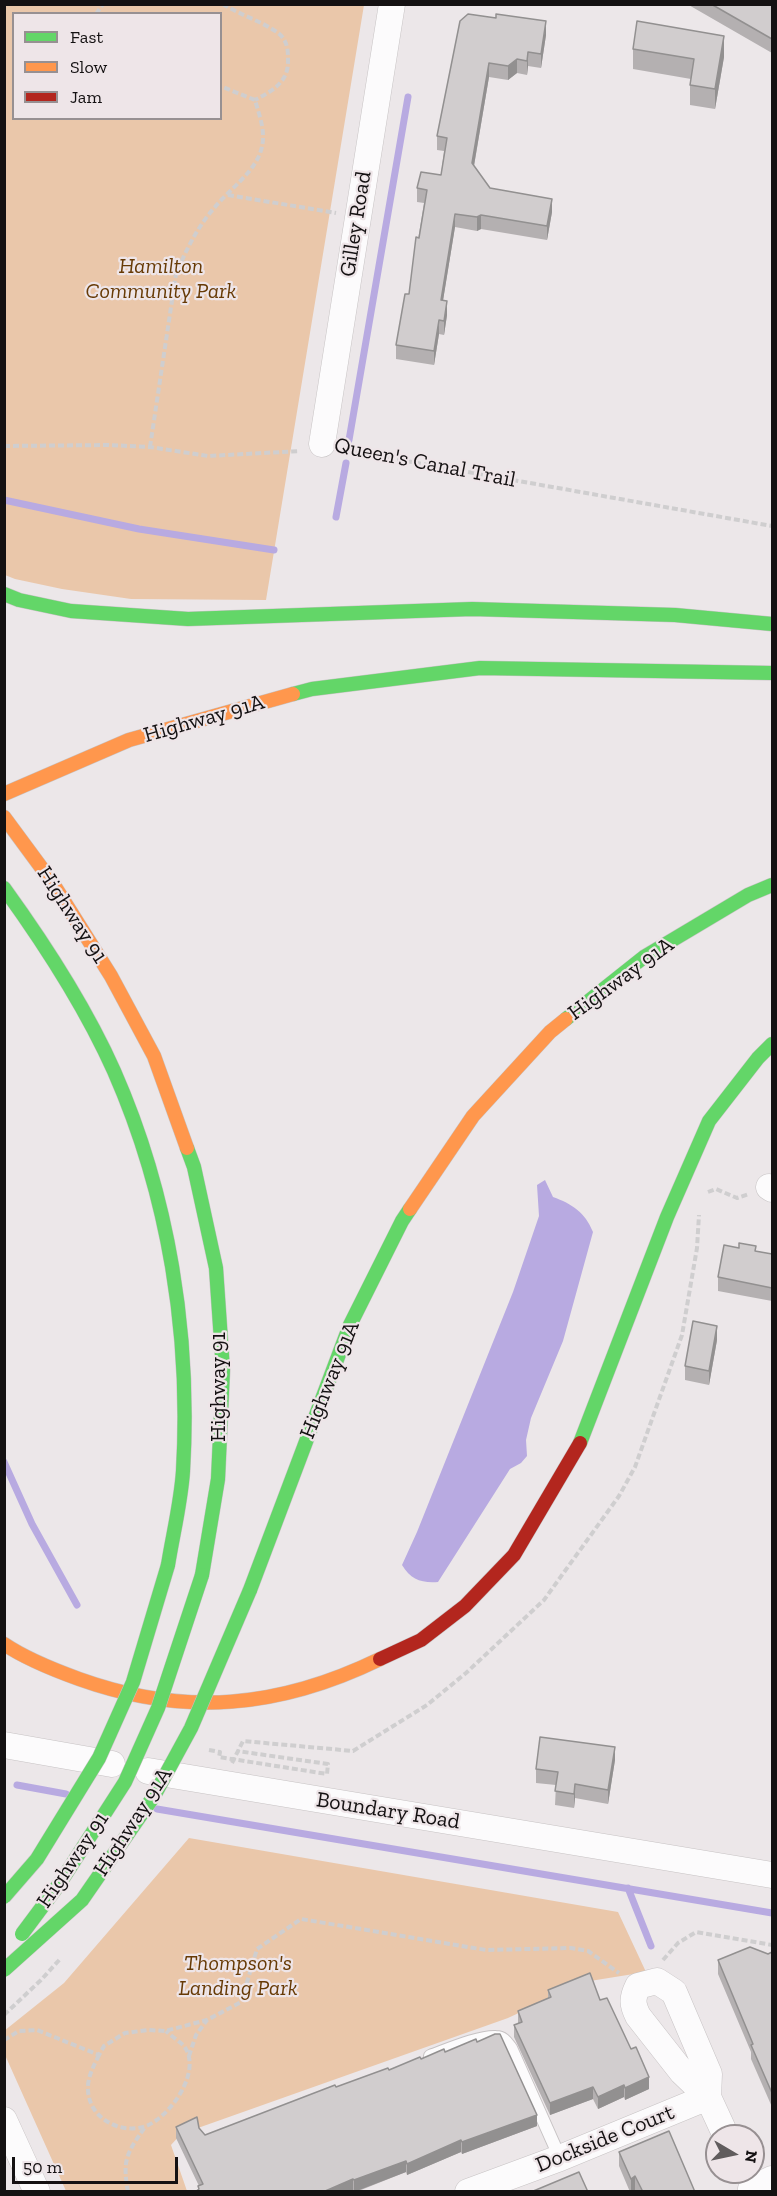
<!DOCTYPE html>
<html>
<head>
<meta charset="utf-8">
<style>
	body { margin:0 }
	#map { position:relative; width:777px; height:2196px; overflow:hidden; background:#ece7e9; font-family:"Zilla Slab",serif }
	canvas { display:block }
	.frame { position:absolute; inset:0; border:6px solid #141112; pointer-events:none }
	.legend { position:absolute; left:12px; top:12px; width:210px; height:108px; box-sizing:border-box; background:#eee5e8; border:2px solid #979092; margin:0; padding:8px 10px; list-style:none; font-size:18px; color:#141112 }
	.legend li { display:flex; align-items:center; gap:12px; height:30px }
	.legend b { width:30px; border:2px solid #979092 }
	.north { position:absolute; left:705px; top:2124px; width:60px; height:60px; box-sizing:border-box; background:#eee5e8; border:2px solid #979092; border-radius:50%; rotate:99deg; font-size:16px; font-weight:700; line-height:24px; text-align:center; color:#141112 }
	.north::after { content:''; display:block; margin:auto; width:21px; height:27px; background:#605c5d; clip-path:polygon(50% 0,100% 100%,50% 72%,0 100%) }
	.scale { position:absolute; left:12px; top:2157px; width:166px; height:27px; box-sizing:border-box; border:3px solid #141112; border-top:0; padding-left:8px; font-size:18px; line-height:21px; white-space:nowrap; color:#141112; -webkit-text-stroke:4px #eee5e8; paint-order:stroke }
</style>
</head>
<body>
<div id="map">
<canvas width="777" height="2196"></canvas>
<div class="frame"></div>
<ul class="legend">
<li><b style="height:8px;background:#63d668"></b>Fast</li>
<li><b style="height:8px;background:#ff974d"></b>Slow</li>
<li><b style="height:8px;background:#b3261e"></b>Jam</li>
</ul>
<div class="north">N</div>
<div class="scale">50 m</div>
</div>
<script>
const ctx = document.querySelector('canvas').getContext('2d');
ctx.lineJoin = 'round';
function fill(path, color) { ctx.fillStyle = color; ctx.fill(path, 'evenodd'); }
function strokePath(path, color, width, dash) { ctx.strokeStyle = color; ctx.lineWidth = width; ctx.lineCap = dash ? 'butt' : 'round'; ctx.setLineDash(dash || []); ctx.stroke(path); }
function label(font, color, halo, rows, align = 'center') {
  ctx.font = font + ' "Zilla Slab",serif'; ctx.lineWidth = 4.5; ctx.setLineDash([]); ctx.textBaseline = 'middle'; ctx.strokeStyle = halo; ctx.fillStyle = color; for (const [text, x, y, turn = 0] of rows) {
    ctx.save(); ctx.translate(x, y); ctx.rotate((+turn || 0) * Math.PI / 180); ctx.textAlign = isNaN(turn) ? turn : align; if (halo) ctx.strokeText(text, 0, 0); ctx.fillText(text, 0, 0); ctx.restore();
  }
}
fill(new Path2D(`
	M4 5H364L266 600 131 599 62 589 15 579 5 575ZM14 14H220V118H14Z
	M189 1838 618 1912 646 1972 590 1981 574 1987 508 2018 181 2134 171 2145 187 2191H66L5 2055 4 2031 64 1983Z`), '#eac7aa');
fill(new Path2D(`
	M545 1180 553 1197C572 1204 585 1212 593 1232L563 1341 531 1418 526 1440 527 1456 521 1463 510 1469 438 1582C421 1583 411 1580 402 1565L417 1532 513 1292 539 1216 537 1185Z`), '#b8aae1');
strokePath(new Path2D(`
	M349 440 408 97
	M4 500 139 529 274 550
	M336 517 346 463
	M4 1462 32 1524 77 1605
	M17 1785 66 1794
	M157 1809 772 1913
	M628 1888 651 1946`), '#b8aae1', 7);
const lane = new Path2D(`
	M430 2056C447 2050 479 2036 496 2037 504 2037 507 2043 511 2048L560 2158`);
const street = new Path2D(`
	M322 444 392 4
	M769 1187 772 1189
	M4 1745 112 1764
	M148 1771 772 1875
	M708 2097 709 2074 674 1992 657 1981 638 1986C632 1998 632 2004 638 2016L682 2072 708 2097 726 2136
	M4 2120 37 2192
	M751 2189 772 2179
	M468 2192 560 2158 708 2097`);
const fast = new Path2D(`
	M4 594 19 600 71 611 188 619 472 609 675 615 772 624
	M293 694 312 689 480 668 772 673
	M4 888C46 946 85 1006 114 1071 169 1196 191 1335 183 1471 181 1502 173 1534 168 1565
	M566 1019 644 957 748 895 772 885
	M187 1148 194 1167 216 1268 223 1370 218 1479 202 1575
	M580 1443 667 1217 709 1121 758 1058 772 1044
	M250 1590 350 1325 402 1221 410 1209`);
const slow = new Path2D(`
	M4 794 129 740 293 694
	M4 817 52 882 111 976 154 1056 187 1148
	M410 1209 473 1116 550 1032 566 1019
	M4 1644C26 1659 54 1670 79 1679 185 1717 279 1708 380 1659`);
const jam = new Path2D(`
	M380 1659 421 1640 465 1606 514 1555 580 1443`);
strokePath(lane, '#c7c3c4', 14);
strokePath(street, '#c7c3c4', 27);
strokePath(fast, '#c7c3c4', 15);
strokePath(slow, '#c7c3c4', 15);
strokePath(jam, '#c7c3c4', 15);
strokePath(new Path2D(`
	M223 4C237 14 275 26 283 38 288 45 288 53 288 60 289 82 272 91 255 100
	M96 14 103 4
	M228 195 336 213
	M4 446 108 445 150 447 208 456 300 451
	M150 447 176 274C186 250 198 226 215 207 232 186 264 167 263 136 263 124 258 111 255 100L220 86
	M344 450 772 526
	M708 1192 716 1189 737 1198 749 1194
	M232 1763 243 1741 353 1751 427 1705 466 1673 544 1600 619 1496 635 1467 682 1335 697 1248 699 1215
	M663 1960 678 1943 696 1932 772 1945
	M4 2040 19 2031 37 2030 99 2055 104 2046 125 2033 148 2030 165 2031 207 2020 241 2002 257 1949 301 1919 486 1950 571 1948 588 1951 619 1973
	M99 2055C94 2065 87 2078 88 2090 89 2118 120 2135 146 2126 170 2117 203 2071 184 2046 179 2041 171 2036 166 2031
	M189 2056 196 2035 207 2020
	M128 2192C122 2159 127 2153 145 2127`), '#cfcecf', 4, [6, 3]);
strokePath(lane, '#fcfbfc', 12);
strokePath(street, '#fcfbfc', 26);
strokePath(fast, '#63d668', 14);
strokePath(slow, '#ff974d', 14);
strokePath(jam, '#b3261e', 14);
const fastBridge = new Path2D(`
	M4 1897 37 1859 99 1758 133 1682 168 1565
	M22 1934 60 1883 125 1782 158 1708 202 1575
	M4 1970 82 1900 154 1796 191 1728 250 1590`);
strokePath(fastBridge, '#c7c3c4', 15, []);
strokePath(new Path2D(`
	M209 1750 220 1752 219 1757 327 1774 328 1764 237 1751
	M4 2015 41 1980 61 1958`), '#cfcecf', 4, [6, 3]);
strokePath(fastBridge, '#63d668', 14);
fill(new Path2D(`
	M687 4H770L772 6V53Z
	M460 21 546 35 541 68 528 66 527 75 517 73 508 80 489 77 474 166 490 188 552 212 547 240 481 229 477 231 455 227 443 300 447 315 444 335 439 334 434 365 396 359V345L409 294 424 203 417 202V188L441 175 444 151 437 150V136Z
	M633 49 724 57 715 109 690 105V85L691 79 633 69Z
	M756 1251 772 1254V1301L718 1291V1277Z
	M717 1340 709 1385 685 1380V1366Z
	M615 1760 608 1804 575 1798 574 1808 555 1805 556 1785 536 1783V1769Z
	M772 1952V2107L751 2059V2052L718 1974V1960L768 1954Z
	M548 1990 600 2000 649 2089 625 2100 624 2097 598 2109 593 2099 550 2115 514 2037V2025L518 2024V2011L548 1998Z
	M477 2042 537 2126 462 2154 461 2152 407 2175 406 2172 356 2192 198 2190 199 2186 176 2138V2127L199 2128 205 2135 336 2087 445 2052Z
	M619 2152 695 2192H636L635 2190 630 2192 619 2166Z`), '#b4b0b1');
fill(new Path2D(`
	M546 21V35L541 68V54Z
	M724 36V57L715 109V89Z
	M528 52V66L527 75V61Z
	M517 59V73L508 80V66Z
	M489 63V77L472 177V163Z
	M552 199V212L547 240V226Z
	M455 214V227L441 313V300Z
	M481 215V229L477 231V217Z
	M447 301V315L444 335V321Z
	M439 320V334L434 365V351Z
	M717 1326V1340L709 1385V1371Z
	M615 1747V1760L608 1804V1790Z
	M575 1784V1798L574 1808V1794Z
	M649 2077V2089L625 2100V2088Z
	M624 2085V2097L598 2109V2097Z
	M593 2087V2099L550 2115V2103Z
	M537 2115V2126L462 2154V2142Z
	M461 2140V2152L407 2175V2164Z
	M406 2161V2172L354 2192V2180Z
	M635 2176V2190L631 2192V2179Z
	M353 2179V2191L323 2192Z`), '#929090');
const building = new Path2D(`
	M711 4H770L772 6V39Z
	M468 14 496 18V14L546 21 541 54 528 52 527 61 517 59 508 66 489 63 472 163 490 188 552 199 547 226 481 215 477 217 455 214 441 300 447 301 444 321 439 320 434 351 396 345 405 294H409L416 237 419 238 427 190 417 188 421 172 441 175 447 138 437 136 460 21Z
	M637 21 724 36 715 89 690 85 694 59 633 49Z
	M739 1243 756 1246 755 1251 772 1254V1288L718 1277 724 1245 739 1248Z
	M693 1321 717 1326 709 1371 685 1366Z
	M540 1737 615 1747 608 1790 575 1784 574 1794 555 1791 558 1772 536 1769Z
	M750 1947 768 1954 772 1952V2093L751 2045 753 2044 718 1960Z
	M590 1973 600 2000 607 1998 631 2049 636 2047 649 2077 625 2088 624 2085 598 2097 593 2087 550 2103 514 2025 522 2022 518 2011 551 1997 548 1990Z
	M495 2034H500L537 2115 462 2142 461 2140 407 2164 406 2161 354 2180 353 2179 323 2192H195L199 2189 198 2186 203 2184 176 2127 197 2117 199 2128 205 2135 335 2085 336 2087 388 2068 389 2070 420 2057 421 2059 444 2049 445 2052 476 2039 477 2042Z
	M669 2131 695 2192H643L635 2176 631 2179 619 2152Z
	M579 2172 588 2192H531Z`);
fill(building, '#d1cdce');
strokePath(building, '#929090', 1.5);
label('22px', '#141112', '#eee5e8', [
	["Gilley Road",356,224,-81],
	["Queen's Canal Trail",425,463,11],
	["Highway 91A",204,719,-16],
	["Highway 91",72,915,57],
	["Highway 91A",621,979,-36],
	["Highway 91A",330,1380,-68],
	["Highway 91",219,1387,-90],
	["Boundary Road",388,1811,9],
	["Highway 91A",133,1822,-57],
	["Highway 91",73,1860,-56],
	["Dockside Court",605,2139,-22]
]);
label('italic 22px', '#673a05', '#eee5e8', [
	["Hamilton",161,267],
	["Community Park",161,292],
	["Thompson's",238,1964],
	["Landing Park",238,1989]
]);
</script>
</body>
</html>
